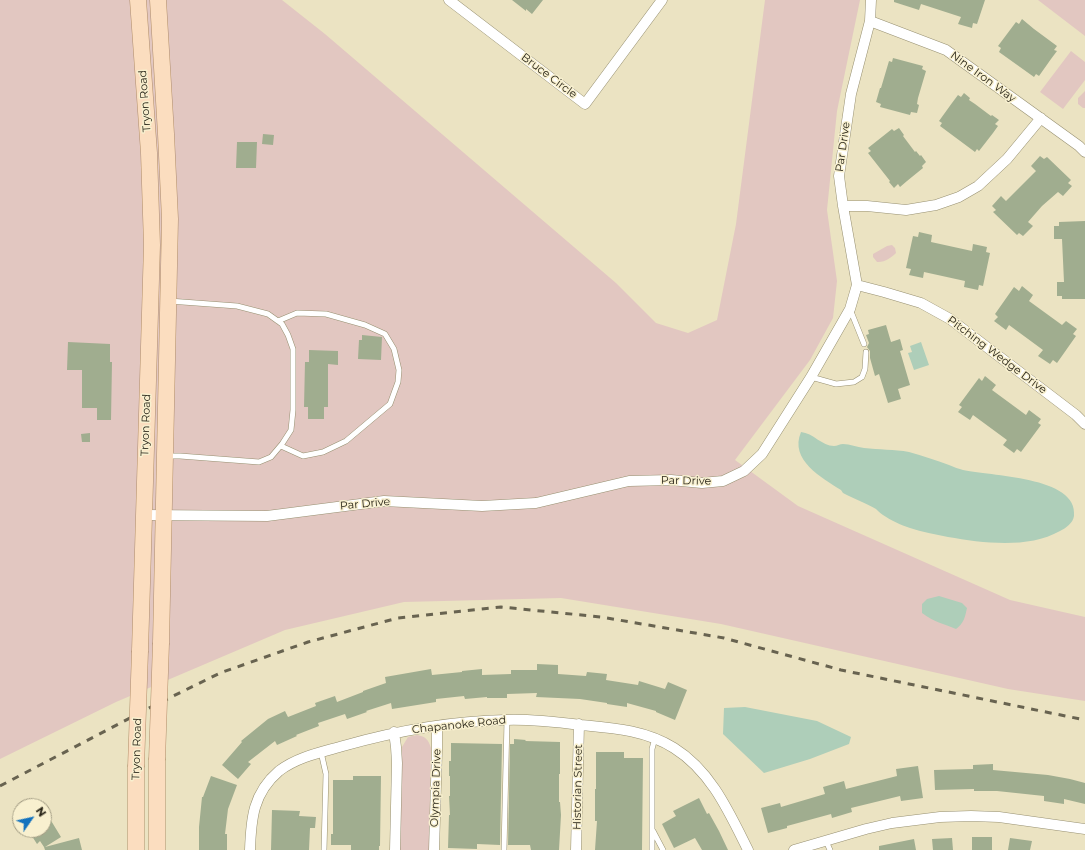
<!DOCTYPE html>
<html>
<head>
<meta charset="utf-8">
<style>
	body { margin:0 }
	#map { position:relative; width:1085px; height:850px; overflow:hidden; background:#ebe3c2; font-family:Montserrat,sans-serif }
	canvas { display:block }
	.north { position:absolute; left:12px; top:798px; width:40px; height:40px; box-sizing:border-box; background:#f8f0cf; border:1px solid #a49e85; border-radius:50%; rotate:56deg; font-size:11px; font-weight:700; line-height:16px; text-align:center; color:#272317 }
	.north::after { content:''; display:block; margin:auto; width:14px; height:18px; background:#1372be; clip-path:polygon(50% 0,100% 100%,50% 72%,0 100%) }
</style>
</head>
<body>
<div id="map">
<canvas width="1085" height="850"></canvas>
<div class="north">N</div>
</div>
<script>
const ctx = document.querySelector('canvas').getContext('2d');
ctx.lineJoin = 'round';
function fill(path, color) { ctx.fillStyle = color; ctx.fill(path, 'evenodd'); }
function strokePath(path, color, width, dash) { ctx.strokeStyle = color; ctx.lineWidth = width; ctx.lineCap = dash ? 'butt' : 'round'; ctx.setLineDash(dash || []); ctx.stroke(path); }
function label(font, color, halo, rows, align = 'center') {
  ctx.font = font + ' Montserrat,sans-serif'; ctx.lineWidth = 3; ctx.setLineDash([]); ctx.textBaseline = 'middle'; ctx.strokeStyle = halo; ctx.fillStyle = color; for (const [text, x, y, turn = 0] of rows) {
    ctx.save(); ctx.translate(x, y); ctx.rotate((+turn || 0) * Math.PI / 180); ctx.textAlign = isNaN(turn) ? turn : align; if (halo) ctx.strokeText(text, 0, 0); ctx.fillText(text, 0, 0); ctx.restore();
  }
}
fill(new Path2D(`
	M0 0H282L325 34 616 283 656 323 688 333 717 320 736 224 765 0H860L837 111 827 210 837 281 833 318 810 360 735 460 798 506 1010 600 1085 617V701L1008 689 721 624 561 598 404 602 285 630 116 702 0 759Z
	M1038 0H1085V36Z
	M1071 51 1085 62V80L1063 109 1040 92Z
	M1085 91V108H1083L1078 104V98Z
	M892 245 895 248 896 253C892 257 884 263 877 262L873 257V254L887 246Z
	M417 735C426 737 428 739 431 748L429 850H400L402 747 408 737Z`), '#e2c7c1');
fill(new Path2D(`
	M921 342 929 365 914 370 908 353 912 352 910 346Z
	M801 432C813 433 822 446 834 446 837 446 840 444 843 444 850 444 857 447 864 448 879 450 894 449 909 452 923 456 936 460 949 465 954 467 959 469 963 470 988 476 1079 476 1074 516 1073 523 1066 528 1060 531 1028 549 983 543 948 537 935 534 922 532 910 528 901 525 890 520 883 515 880 513 878 511 876 509 867 504 853 498 843 493L841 490C822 478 789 460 801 432Z
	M939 596 962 603 967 608C965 617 964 623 956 629 942 623 934 622 922 613V604L927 599Z
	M745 707 817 721 851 737 849 744 810 759 764 773 723 734 724 708Z`), '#aeceb9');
fill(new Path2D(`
	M512 0H543L532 14 526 9V11Z
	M894 0H985L977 24 973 23 972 28 958 24 961 17 921 4 919 10 894 2Z
	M1022 19 1034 29 1057 46 1054 50 1057 51 1051 59 1039 76 1036 74 1034 77 999 52 1001 48 998 46 1016 22 1019 24Z
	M893 58 923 66 922 69 926 71 918 98 917 104 919 105 917 113 911 112 910 115 880 107 881 104 876 102 880 88H881L889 61 892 62Z
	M964 93 970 98 969 100 975 104 991 116 992 115 999 120 995 124 998 126 993 133 979 151 977 149 975 152 940 126 942 123 939 121 952 103 958 95 961 97Z
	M899 128 904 135 903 136 915 152 916 151 920 156 921 155 926 162 922 166 923 168 907 181 900 187 898 184 894 188 889 182 890 181 868 153 871 151 868 148 892 129 894 131Z
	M263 134 274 135 273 145 262 144Z
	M237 142H257L256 168H236Z
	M1040 156 1044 159 1047 157 1071 180 1068 183 1072 186 1063 196 1058 192 1042 206 1028 222 1033 226 1023 236 1019 233 1017 235 993 212 996 210 992 206 1001 196 1006 201 1036 171 1031 166Z
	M1085 221V299H1062V296H1057V282H1064L1062 239H1054V226H1059V222Z
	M919 232 932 235 931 242 972 251 973 244 987 247 986 252 990 253 983 286 979 285 978 290 964 287 965 281 924 272 923 278 909 275 911 269 906 268 913 236 918 237Z
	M1022 286 1033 295 1029 301 1062 325 1066 321 1077 329 1073 334 1076 336 1057 363 1053 360 1050 364 1038 356 1043 350 1009 325 1006 330 994 321 998 317 995 314 1014 287 1019 291Z
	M886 325 891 342 900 339 903 350 900 351 910 385 898 389 901 399 888 403 879 374 875 376 870 358V351L867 347 869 343 866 335 869 334 868 330Z
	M362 335 382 337 381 360 358 359 359 340H362Z
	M68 342 110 344V362H112L111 420H97V408H82V370H67Z
	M309 350 338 351V365L328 364V407H324V419H308V407H304L305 362H309Z
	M985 376 996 385 992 390 1026 415 1029 410 1041 419 1038 423 1041 425 1021 452 1017 449 1014 453 1003 445 1007 440 973 415 970 420 958 412 962 407 959 405 979 378 982 381Z
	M90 433V442H82L81 434Z
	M537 664 558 665V674L586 676 587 672 607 674 606 680 638 685 639 681 665 689 668 682 687 690 675 720 656 712V711L627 703V707L607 704V703L580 699 536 697 537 693 507 694V698H487V697L465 699 464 696 436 699V702L392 709 391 703 366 711 367 712 347 719 345 714 318 723 319 726 296 735 297 736 277 745 275 741 248 762 251 764 238 779 222 765 242 742 241 741 268 719 285 711 288 717 316 706 315 703 335 696 337 702 363 692V691L386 683 385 677 431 669 432 675 462 672V671L482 669V675L511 674V670H537Z
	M514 739 526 740 525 741 560 742V774H559V802H560L561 815 559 850H531L530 845H508L510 744H514Z
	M451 743 502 744 500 845 477 844V849L448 848 449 815H450L449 796H450V776H449V761H451Z
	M596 752H624V758H643L642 850H595L597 821H595V789H596Z
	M993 764V770L1048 775 1070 779 1085 783V804L1064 799V804L1044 801V796L997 791H974V789L935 790 934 770 973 769V765Z
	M918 766 923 798 901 801 900 796 851 808 852 812 832 818 831 814 787 826V828L768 833 761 808 780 803 781 807 825 794 823 787 844 781 846 789 897 776 896 769Z
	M211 776 237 785 228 809 225 834H227V850H199V827L202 797H203Z
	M353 776H381L380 846H379V850H351V845H331V834H333V780H353Z
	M699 798 707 814 709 813 719 831 728 850H702L695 838 674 848 662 824 676 816 673 811Z
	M272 810 300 811 299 816 316 817 315 828H310L309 850H271Z
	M50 819 61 837 45 847 79 838 82 850H45L44 847 40 841 37 844 28 830H44V822Z
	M972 837H992V850H972Z
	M952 838 953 850H933L932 839Z
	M1010 838 1032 841 1030 850H1008Z
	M914 839 916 850H879V846Z`), '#a0ad8f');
const service = new Path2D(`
	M850 309 864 344
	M278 321 297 313 326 314 365 325 385 334 394 349 399 370 398 382 390 404 346 441 323 452 303 456 281 446
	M811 377 836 384 854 382 862 377 865 369 866 352
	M168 456H180L259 462 271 457 282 444 291 430 293 410V349L288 335 282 324 268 314 237 306 169 301
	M321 752 326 774 324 850
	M653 831 663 850
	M826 841 830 850
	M504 850 507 720
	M652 850V749L655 738`);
const minor = new Path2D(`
	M449 0 585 104 662 0
	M870 21 946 50 1079 146 1085 152
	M843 206H867L906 210 936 205 959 197 978 186 1007 159 1041 118
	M857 285 884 292 921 303 950 319 1076 415 1085 424
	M144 515 267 516 384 501 482 506 536 503 629 481 671 480 702 483 723 481 744 471 762 454 811 377 850 309 857 285 843 206 839 176 851 94 870 21 871 0
	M394 732 396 747 397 763 395 850
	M250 850C251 819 253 793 279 771 297 757 322 752 343 746 396 731 451 721 506 720 531 719 556 722 581 725 613 728 645 730 674 748 711 771 729 812 748 850
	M434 850 437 750V726
	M576 850 579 724
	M794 850 866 829 892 823 940 817 971 816 999 817 1085 829`);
const primary = new Path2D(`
	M138 0 149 153 152 245 140 651
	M158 0 166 134 170 219 161 643
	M157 760V850
	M136 850V767`);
strokePath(service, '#979071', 6);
strokePath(minor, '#979071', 11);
strokePath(primary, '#b08d69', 17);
strokePath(service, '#fff', 5);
strokePath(minor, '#fff', 10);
strokePath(primary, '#fbddbf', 16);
strokePath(new Path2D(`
	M0 786 151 707 220 673 308 642 398 618 501 607 601 617 724 638 841 670 1085 720`), '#686350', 3, [7, 7]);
const primaryBridge = new Path2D(`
	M157 760 161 643
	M136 767 140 651`);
strokePath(primaryBridge, '#b08d69', 17, []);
strokePath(primaryBridge, '#fbddbf', 16);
label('11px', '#272317', '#f8f0cf', [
	["Bruce Circle",549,76,37],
	["Nine Iron Way",983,77,36],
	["Tryon Road",145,101,-94],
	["Par Drive",843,147,-82],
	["Pitching Wedge Drive",997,355,37],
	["Tryon Road",146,425,-88],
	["Par Drive",686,481,1],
	["Par Drive",365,504,-5],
	["Chapanoke Road",459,725,-6],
	["Tryon Road",137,749,-88],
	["Historian Street",578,787,-89],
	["Olympia Drive",436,788,-88]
]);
</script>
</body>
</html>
